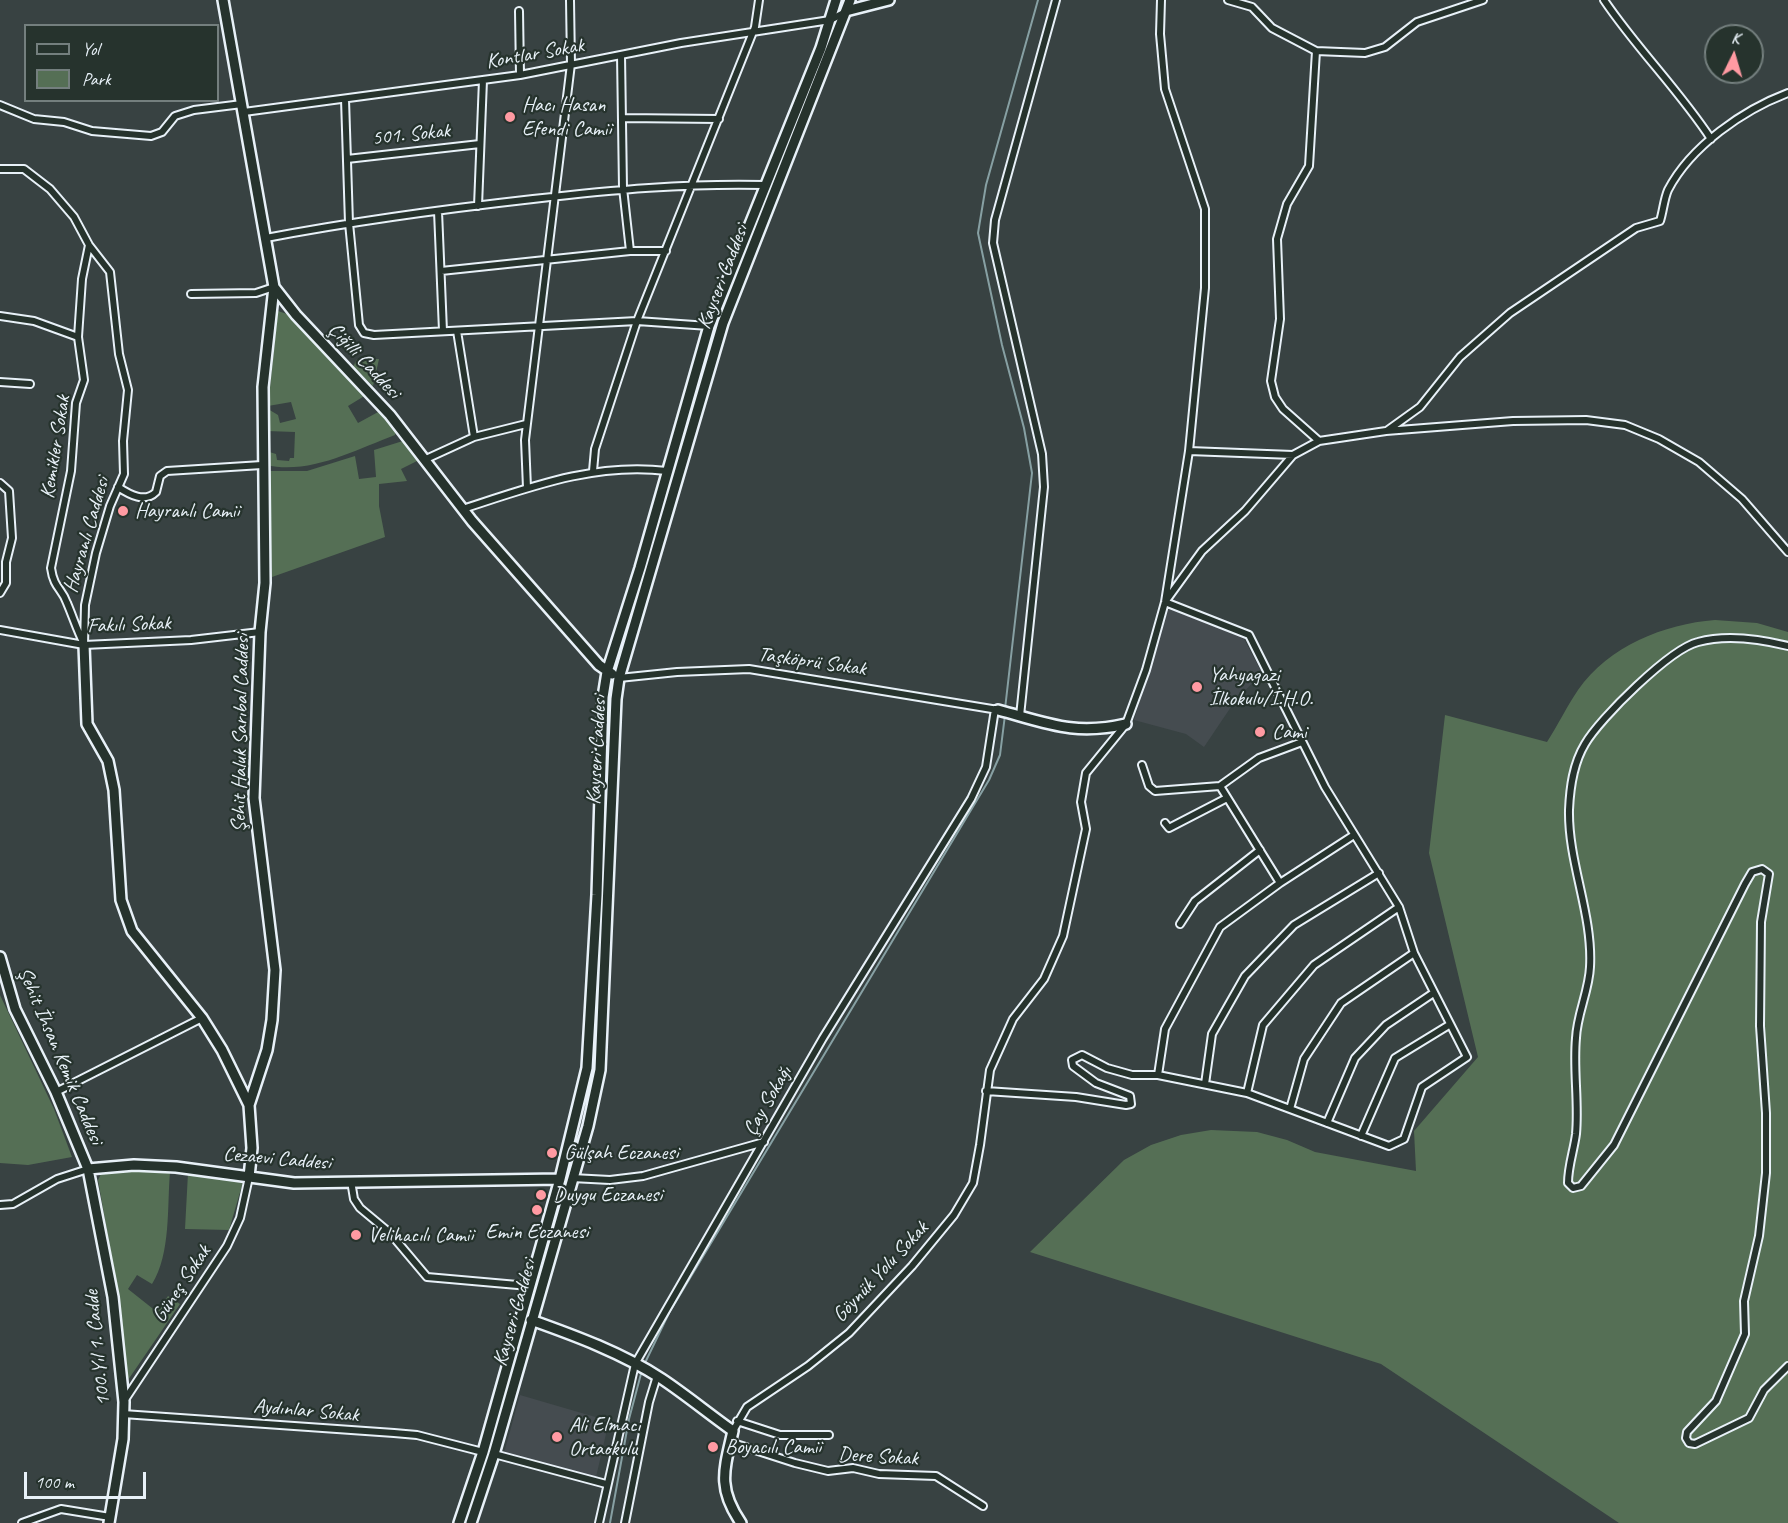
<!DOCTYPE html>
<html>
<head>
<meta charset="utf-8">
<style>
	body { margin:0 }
	#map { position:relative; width:1788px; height:1523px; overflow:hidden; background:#384242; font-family:Caveat,sans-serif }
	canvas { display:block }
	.legend { position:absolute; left:24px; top:24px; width:195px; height:78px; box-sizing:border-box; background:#26332d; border:2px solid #747f7e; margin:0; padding:8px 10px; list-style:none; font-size:18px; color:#e8f1f8 }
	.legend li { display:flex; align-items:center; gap:12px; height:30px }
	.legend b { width:30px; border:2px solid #747f7e }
	.north { position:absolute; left:1704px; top:24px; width:60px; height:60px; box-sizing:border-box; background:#26332d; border:2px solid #747f7e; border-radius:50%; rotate:5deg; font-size:16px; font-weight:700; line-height:24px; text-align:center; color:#e8f1f8 }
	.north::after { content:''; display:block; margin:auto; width:21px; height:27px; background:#ff9aa2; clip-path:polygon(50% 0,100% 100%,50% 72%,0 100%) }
	.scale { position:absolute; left:24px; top:1472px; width:122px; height:27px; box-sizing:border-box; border:3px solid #e8f1f8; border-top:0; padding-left:8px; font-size:18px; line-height:21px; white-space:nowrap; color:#e8f1f8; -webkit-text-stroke:4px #26332d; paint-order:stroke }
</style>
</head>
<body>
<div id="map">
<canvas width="1788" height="1523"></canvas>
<ul class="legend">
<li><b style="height:8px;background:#26332d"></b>Yol</li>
<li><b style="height:16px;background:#556f55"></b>Park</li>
</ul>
<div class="north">K</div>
<div class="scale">100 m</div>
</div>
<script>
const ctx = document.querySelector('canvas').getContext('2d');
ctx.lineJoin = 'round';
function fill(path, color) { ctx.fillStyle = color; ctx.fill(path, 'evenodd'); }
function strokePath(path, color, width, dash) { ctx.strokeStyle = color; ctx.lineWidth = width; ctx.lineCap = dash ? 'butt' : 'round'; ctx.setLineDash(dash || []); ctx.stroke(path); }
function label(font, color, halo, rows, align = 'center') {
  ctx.font = font + ' Caveat,sans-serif'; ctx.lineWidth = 4.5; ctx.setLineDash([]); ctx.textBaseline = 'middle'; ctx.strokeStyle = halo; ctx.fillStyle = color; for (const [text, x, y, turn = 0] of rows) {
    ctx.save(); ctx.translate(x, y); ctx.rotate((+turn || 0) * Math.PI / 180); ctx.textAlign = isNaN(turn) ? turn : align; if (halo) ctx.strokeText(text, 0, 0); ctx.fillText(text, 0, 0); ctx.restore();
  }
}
fill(new Path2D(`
	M1178 608 1244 639 1262 673 1235 701 1204 747 1186 734 1134 720 1168 610Z
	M520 1395 609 1421 596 1477 504 1453Z`), '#454c50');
fill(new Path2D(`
	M278 311 287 314 366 395 348 406 358 423 380 411 396 429 395 435C355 450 310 475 266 465V451L276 454 277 460 289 461 290 458H294L295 432 267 431 268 409 278 415 280 423 296 419 291 402 268 406Z
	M357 359H379L373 386 353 367Z
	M406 440 419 460 401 469 407 481 379 484V506L385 537 272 577 267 471H307L355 456 359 479 376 477 374 450Z
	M1715 620 1757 623 1788 632V1523H1619L1381 1364 1030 1252 1124 1160 1151 1145 1181 1135 1211 1130 1257 1132 1287 1140 1315 1152 1416 1171 1414 1131 1478 1057 1429 853 1445 715 1547 742C1558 725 1567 706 1578 690 1609 646 1664 624 1715 620Z
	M0 995 54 1109 72 1157 28 1165 0 1163Z
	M143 1171 170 1172C167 1207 171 1254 152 1284L137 1275 128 1289 157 1312 168 1296 180 1304 128 1380 116 1281 98 1180 101 1174 106 1172Z
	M188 1173 243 1182 229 1230 185 1229Z`), '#556f55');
strokePath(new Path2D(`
	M1005 709 1032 473 1024 428 1002 345 978 233 986 185 1038 0
	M644 1365 669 1313 989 780 1000 755 1005 715
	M610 1523 629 1419 642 1370`), '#87a0a3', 2);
const street = new Path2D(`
	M1228 0 1252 7 1272 28 1316 51 1365 53 1385 47 1417 22 1483 0
	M1604 0C1637 49 1679 90 1711 139
	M519 11 520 75
	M1316 51 1309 166 1287 204 1277 239 1280 319 1271 381 1275 397 1283 409 1319 441
	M621 55 623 188 630 251
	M345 99 349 223 359 325 364 333 374 335 637 321 709 326
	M0 105 34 119 64 122 92 131 151 136 162 132 175 116 194 110 242 104
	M244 112 520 75 681 43 830 20 846 12
	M622 118 719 119
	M347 159 480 144
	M0 169H24L50 189 74 217 89 245 110 272 119 354 128 390 123 441 124 474 110 506 96 553 85 605 84 645
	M478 206 483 80
	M438 211 443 331
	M266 238C355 221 444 209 533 199 612 190 686 183 766 185
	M441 271 630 251H666
	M191 294 256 293 274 287
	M0 316 34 321 78 337
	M457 331 474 437
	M0 382 30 384
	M1388 430 1420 407 1460 357 1510 313 1636 228 1660 221C1663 212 1664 199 1668 190 1691 146 1743 110 1788 93
	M1189 451 1293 455
	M426 459 474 437 526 424
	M593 471 595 449 637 321 755 27 759 0
	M0 483 9 491 12 538 6 562V583L0 593
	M118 487C130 495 145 503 156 492L160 476 167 471 262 465
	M527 488 525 440 571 64 570 0
	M463 509C530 487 596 462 667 471
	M0 630 84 645 191 640 260 632
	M84 644C77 630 73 617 67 603 62 588 54 589 51 568L71 471 76 403 84 380 78 337 82 279 89 245
	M1788 646C1760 639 1727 634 1698 642 1670 649 1600 718 1585 744 1573 764 1570 787 1569 810 1568 863 1593 914 1590 967 1589 991 1577 1014 1576 1038 1573 1070 1579 1102 1576 1134 1574 1150 1568 1166 1568 1183L1573 1188 1581 1186 1614 1145 1745 884 1752 872 1762 869 1769 874 1761 922 1760 1026 1766 1113V1173L1759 1236 1744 1301 1745 1334 1716 1401 1687 1432 1686 1438 1689 1443 1695 1444 1749 1418 1764 1390 1788 1366
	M619 678 677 672 749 669 998 710
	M1020 716 1044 487 1042 454 993 243 995 220 1056 0
	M1142 765 1149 786 1155 791 1220 786
	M1165 823 1169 828 1227 798
	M1280 883 1220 786 1259 758 1302 742
	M1180 924 1195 901 1260 850
	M1158 1075 1165 1029 1220 927 1280 883 1354 835
	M1205 1084 1212 1034 1245 976 1294 925 1379 873
	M986 1091 1076 1097 1126 1105 1131 1104 1130 1096 1096 1083 1073 1066 1072 1060 1082 1055 1107 1068 1132 1075H1158L1247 1093 1389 1146 1404 1139 1422 1087 1467 1057 1414 953 1399 907 1325 787 1249 635 1165 602 1202 551 1245 511 1293 455 1319 441 1386 431 1513 421 1586 420 1625 425 1659 439 1699 462 1742 499 1788 552
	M56 1092 202 1018
	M1247 1093 1263 1025 1314 965 1399 907
	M1290 1109 1304 1059 1341 1003 1414 953
	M1327 1123 1355 1058 1386 1025 1432 994
	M1361 1136 1395 1058 1449 1025
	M572 1178 610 1180 643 1176 764 1142
	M351 1181 354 1199 360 1208 390 1233 427 1277 529 1286
	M0 1205 13 1204 57 1179 88 1169
	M124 1401 227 1246 240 1218 249 1177
	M123 1414 394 1433 417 1435 483 1452
	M737 1421 780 1435H829
	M733 1431 747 1407 808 1366 849 1333 912 1266 954 1215 973 1183 980 1145 990 1070 1013 1019 1044 979 1063 936 1086 829 1081 802 1086 773 1126 724 1146 670 1165 602 1189 451 1205 288V209L1165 89 1160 34 1161 0
	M730 1442 795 1463 828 1471 853 1468 879 1474 936 1476 983 1506
	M494 1454 606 1484
	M22 1523 61 1509 110 1517
	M599 1523 635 1364 823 1038 971 799 986 767 995 709
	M625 1523 649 1402 657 1376`);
const secondary = new Path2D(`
	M223 0 274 287 296 315 390 415 472 521 599 665 612 674
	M846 11 889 0
	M84 645 87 724 108 761 114 790 121 900 132 931 202 1018 222 1050 249 1105
	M998 710C1047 723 1074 736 1126 724
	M0 957 15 1009 56 1092 88 1169 113 1297 124 1402 123 1439 109 1523
	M88 1169 134 1165 176 1167 294 1183 560 1179
	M249 1177 252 1148 249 1105 267 1050 272 1020 275 970 254 798 260 632 265 583 263 387 274 287
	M531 1320C576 1336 622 1353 662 1379 686 1395 709 1414 733 1431 724 1470 717 1488 741 1523
	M459 1523 483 1452 560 1179 587 1068 597 895 603 697 607 672 640 568 709 326 821 48 836 0
	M471 1523 494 1454 588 1126 600 1070 616 699 619 678 723 323 850 0`);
strokePath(street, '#e8f1f8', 10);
strokePath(secondary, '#e8f1f8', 14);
strokePath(street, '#26332d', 6);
strokePath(secondary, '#26332d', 9);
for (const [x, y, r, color] of [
	[510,117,6,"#ff9aa2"],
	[123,511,6,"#ff9aa2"],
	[1197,687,6,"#ff9aa2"],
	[1260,732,6,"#ff9aa2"],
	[552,1153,6,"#ff9aa2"],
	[541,1195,6,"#ff9aa2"],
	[537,1210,6,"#ff9aa2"],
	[356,1235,6,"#ff9aa2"],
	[557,1437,6,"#ff9aa2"],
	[713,1447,6,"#ff9aa2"]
]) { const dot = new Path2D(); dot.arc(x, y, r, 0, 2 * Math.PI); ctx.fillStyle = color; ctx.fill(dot); strokePath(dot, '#26332d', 2); }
label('21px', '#e8f1f8', '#26332d', [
	["Kontlar Sokak",535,54,-10],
	["501. Sokak",411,135,-6],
	["Kayseri Caddesi",723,277,-69],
	["Çiğilli Caddesi",364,361,47],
	["Kemikler Sokak",56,447,-81],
	["Hayranlı Caddesi",87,535,-74],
	["Fakılı Sokak",129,625,-2],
	["Taşköprü Sokak",812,662,8],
	["Şehit Haluk Sarıbal Caddesi",241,733,-89],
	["Kayseri Caddesi",597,750,-87],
	["Şehit İhsan Kemik Caddesi",60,1056,67],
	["Çay Sokağı",768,1101,-60],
	["Cezaevi Caddesi",277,1159,5],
	["Göynük Yolu Sokak",881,1272,-47],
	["Güneş Sokak",182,1284,-56],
	["Kayseri Caddesi",515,1313,-74],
	["100.Yıl 1. Cadde",98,1348,-96],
	["Aydınlar Sokak",306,1411,5],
	["Dere Sokak",878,1457,3]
]);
label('21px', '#e8f1f8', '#26332d', [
	["Hacı Hasan",522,105],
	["Efendi Camii",522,129],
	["Hayranlı Camii",135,511],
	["Yahyagazi",1209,675],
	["İlkokulu/İ.H.O.",1209,699],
	["Cami",1272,732],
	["Gülşah Eczanesi",564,1153],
	["Duygu Eczanesi",553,1195],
	["Emin Eczanesi",537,1232,"center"],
	["Velihacılı Camii",368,1235],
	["Ali Elmacı",569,1425],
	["Ortaokulu",569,1449],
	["Boyacılı Camii",725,1447]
], 'left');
</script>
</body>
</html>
